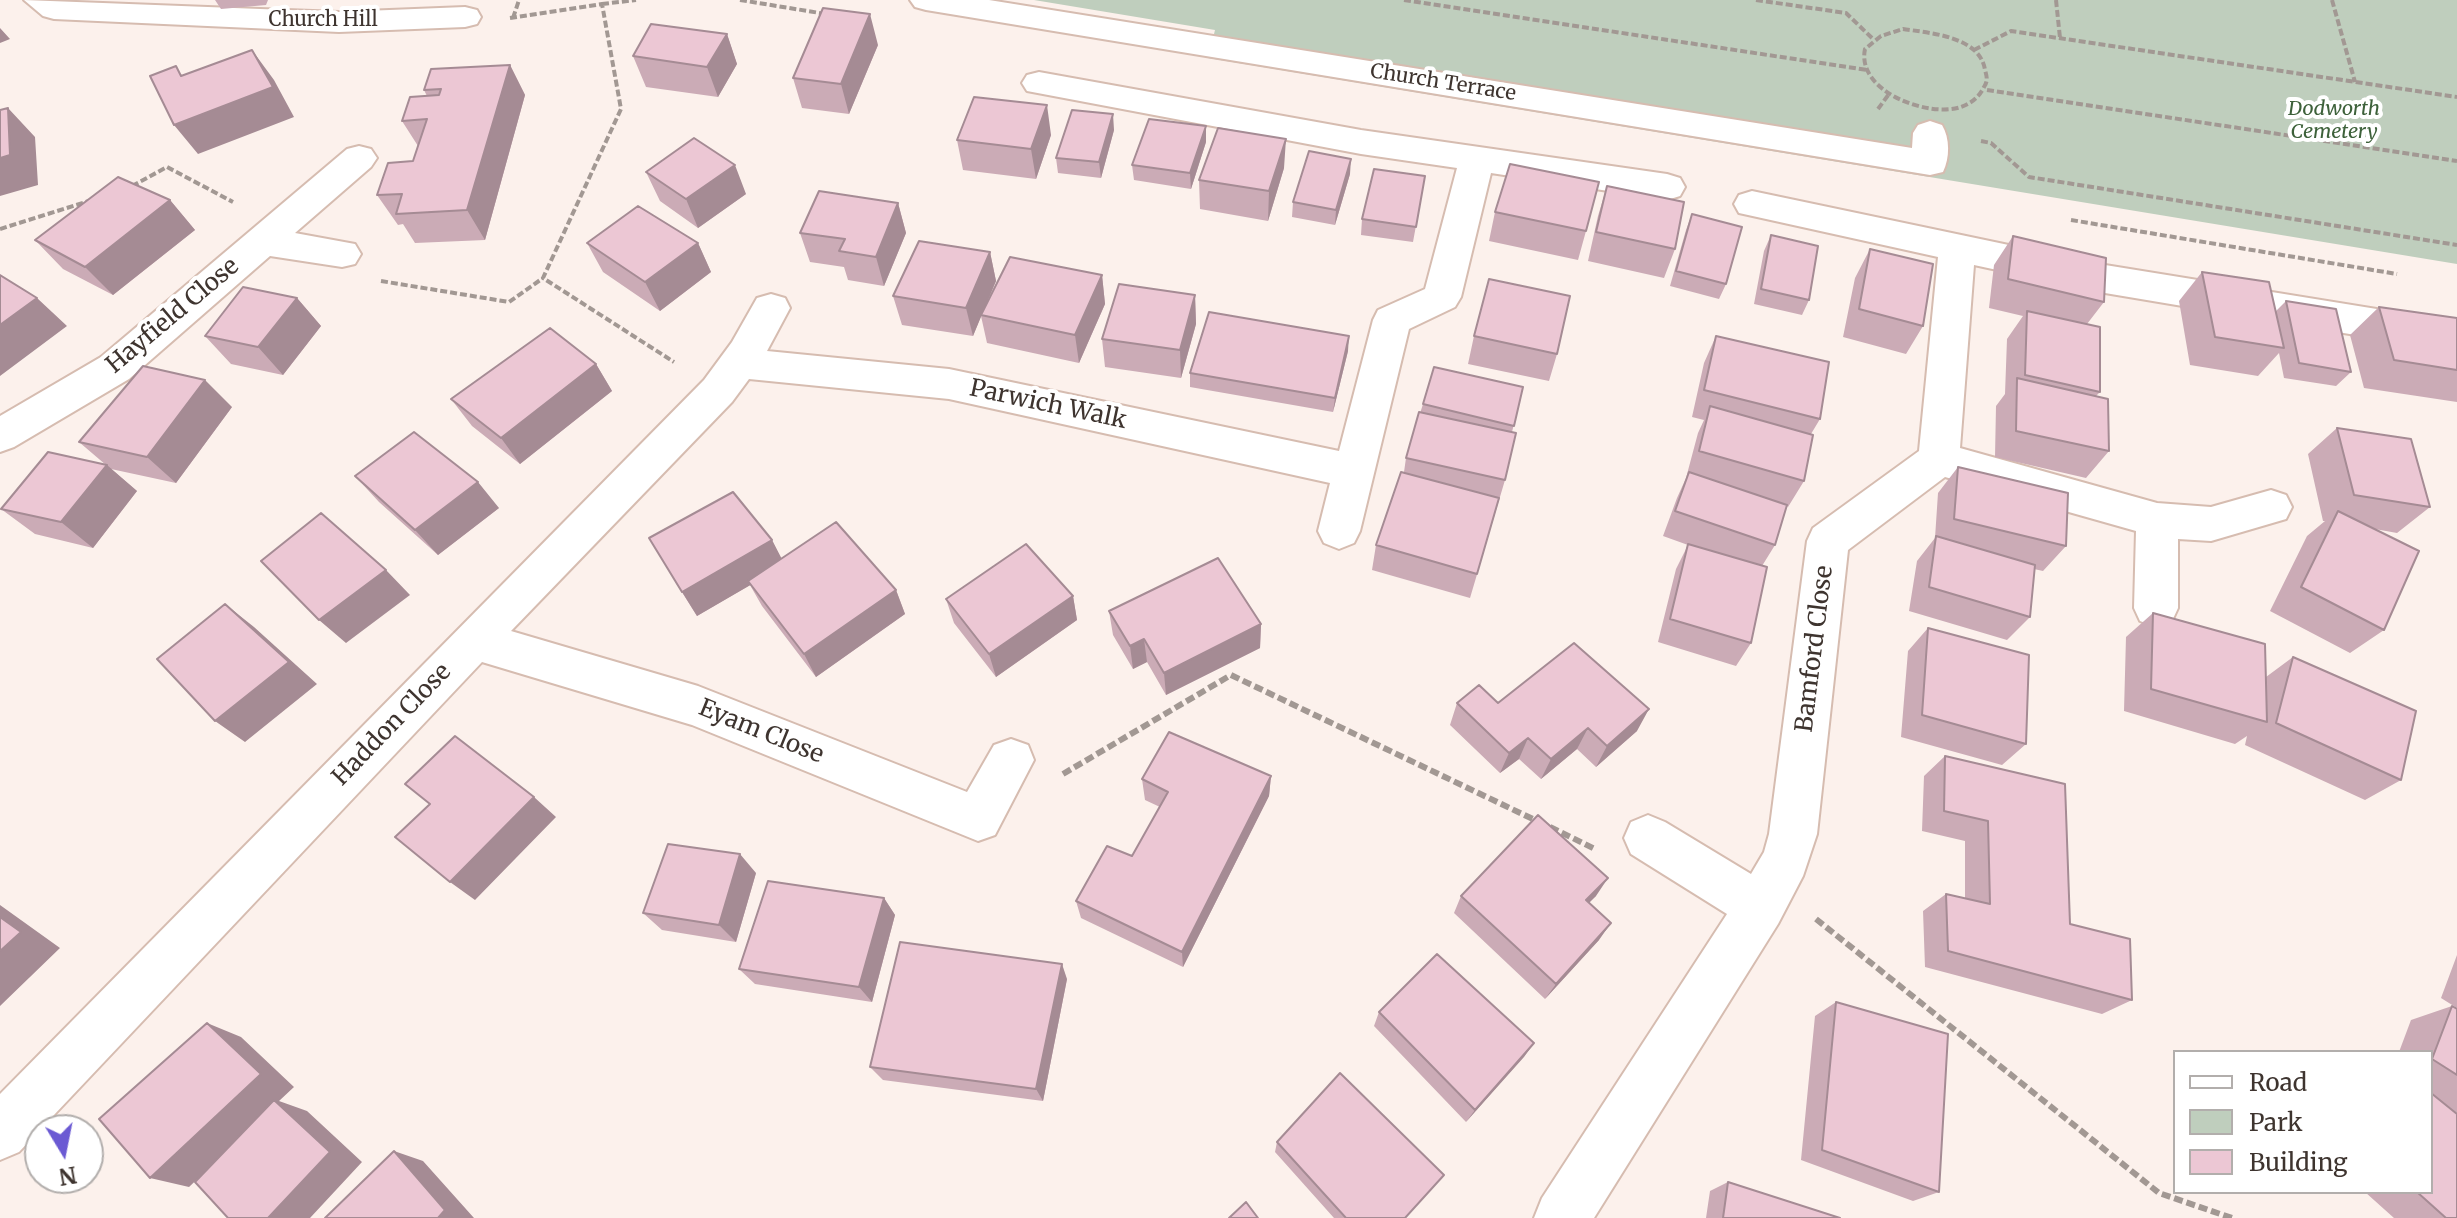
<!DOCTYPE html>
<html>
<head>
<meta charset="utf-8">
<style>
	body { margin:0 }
	#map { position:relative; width:2457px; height:1218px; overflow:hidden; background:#fcf1ec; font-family:Merriweather,serif }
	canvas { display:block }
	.legend { position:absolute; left:2173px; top:1050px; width:260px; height:144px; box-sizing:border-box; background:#fff; border:2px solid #b2aeac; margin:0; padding:10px 14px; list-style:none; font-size:24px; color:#3e342f }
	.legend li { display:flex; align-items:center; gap:16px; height:40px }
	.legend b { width:40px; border:2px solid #b2aeac }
	.north { position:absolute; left:24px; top:1114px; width:80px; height:80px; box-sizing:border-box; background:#fff; border:2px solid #b2aeac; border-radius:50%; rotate:170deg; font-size:22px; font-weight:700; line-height:32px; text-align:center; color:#3e342f }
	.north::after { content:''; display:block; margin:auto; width:28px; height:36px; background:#6b5ad3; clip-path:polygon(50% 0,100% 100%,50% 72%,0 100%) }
</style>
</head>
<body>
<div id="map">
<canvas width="2457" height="1218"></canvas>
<ul class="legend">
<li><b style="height:10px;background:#fff"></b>Road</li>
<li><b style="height:22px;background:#bfcebd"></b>Park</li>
<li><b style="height:22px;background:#ecc7d4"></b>Building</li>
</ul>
<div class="north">N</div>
</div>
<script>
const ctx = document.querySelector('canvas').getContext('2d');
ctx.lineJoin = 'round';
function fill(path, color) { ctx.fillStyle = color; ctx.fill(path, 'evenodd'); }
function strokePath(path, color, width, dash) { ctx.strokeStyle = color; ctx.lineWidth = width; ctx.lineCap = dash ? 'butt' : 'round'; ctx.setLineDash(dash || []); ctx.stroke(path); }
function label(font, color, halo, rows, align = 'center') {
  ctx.font = font + ' Merriweather,serif'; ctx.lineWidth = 8; ctx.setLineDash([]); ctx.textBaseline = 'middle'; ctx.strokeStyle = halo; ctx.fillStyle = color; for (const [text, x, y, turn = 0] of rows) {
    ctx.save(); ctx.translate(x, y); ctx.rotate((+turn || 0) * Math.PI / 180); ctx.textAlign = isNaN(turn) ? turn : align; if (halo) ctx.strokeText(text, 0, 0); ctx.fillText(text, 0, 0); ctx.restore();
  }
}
fill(new Path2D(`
	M1034 0H2457V264L1208 58 1215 30Z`), '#bfcebd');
const minor = new Path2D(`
	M24 0 339 12 465 7 477 10 481 17 477 24 465 27 339 32 54 19 43 16Z
	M910 0H989L1912 148 1913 133 1918 125 1930 121 1942 125C1950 138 1950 158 1943 172L1930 175 926 10 915 7Z
	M1039 72 1361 130 1667 174 1680 178 1685 187 1680 196 1667 200 1491 173 1461 297 1455 307 1409 329 1360 531 1354 543 1339 549 1324 543 1318 531 1330 483 949 399 749 379 732 402 511 631 698 686 967 792 994 745 1011 739 1028 745 1034 760 995 835 978 841 692 725 482 662 19 1152 0 1160V1094L704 380 732 342 757 298 771 294 785 298 790 308 767 351 949 369 1339 451 1373 320 1378 310 1425 289 1457 168 1361 154 1027 91 1022 83 1027 75Z
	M359 146 371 149 377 158 371 167 295 233 355 244 361 254 355 264 342 267 270 256 129 379 14 447 0 452V416L101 357 347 149Z
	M1752 191 2099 264 2457 322V352L2099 292 1974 265 1960 448 2157 503 2211 507 2271 490 2286 495 2292 507 2286 519 2211 541 2178 539V608L2172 621 2156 627 2140 621 2134 608 2136 531 1945 477 1848 550 1817 834 1803 876 1778 924 1594 1218H1534L1542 1198 1727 914 1631 854 1624 838 1631 822 1648 815 1665 822 1751 874 1764 852 1769 834 1807 541 1813 528 1919 451 1938 257 1739 213 1734 204 1739 195Z`);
strokePath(minor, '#d6bcb0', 4);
strokePath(new Path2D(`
	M740 0 826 14
	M1404 0 1867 70
	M1756 0 1846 13 1873 39
	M2056 0 2060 38
	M2332 0 2355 82
	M602 4 636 0
	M510 18 602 4 621 109 543 278 674 362
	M513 18 519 0
	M1903 29C1929 33 1980 36 1985 70 1987 77 1988 81 1984 87 1979 97 1972 103 1961 107 1929 118 1856 92 1865 49L1881 36Z
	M1974 50 2011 31 2457 97
	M1987 90 2457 161
	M1878 109 1889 94
	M1981 141 1991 143 2029 177 2457 245
	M132 186 167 167 233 202
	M2071 220 2397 274
	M0 229 89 201
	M381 281 509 302 543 278`), '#a29893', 4, [7, 3]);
strokePath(new Path2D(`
	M1063 774 1231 675 1537 821
	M1550 827 1595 849
	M1816 919 2159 1193 2232 1218`), '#a29893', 6, [9, 4]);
fill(minor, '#fff');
fill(new Path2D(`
	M215 0H268L266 5 221 9Z
	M727 34 737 64 718 97 646 87 633 56Z
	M878 45 849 114 802 108 793 78Z
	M510 65 525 95 485 240 415 243 403 224 398 225 377 195 413 161 418 146 402 121 427 96 424 90Z
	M1114 130 1101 178 1058 173 1056 158Z
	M1051 135 1036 179 963 170 957 140Z
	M1206 142 1191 189 1134 180 1132 165Z
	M1284 168 1268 221 1200 209 1199 180Z
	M646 172 746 194 698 228 660 201Z
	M1350 174 1335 225 1292 217 1293 202Z
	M1425 176 1413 242 1361 235 1362 219Z
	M1607 186 1675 249 1664 278 1588 261 1598 216Z
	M170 200 195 230 113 295 63 269 35 240Z
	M898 203 906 233 884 286 848 280 844 267 810 262 800 233Z
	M1495 212 1586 231 1578 260 1489 241Z
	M1692 214 1726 284 1719 299 1670 286 1686 230Z
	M1771 235 1809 300 1802 315 1754 304 1764 251Z
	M2013 236 2104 302 2087 324 2100 392 2096 396 2109 451 2086 478 1995 457 1996 406 2005 394 2007 339 2023 316 1989 308 1994 265Z
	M587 243H698L711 272 660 311 603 272Z
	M1870 249 1923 326 1906 354 1843 337 1855 278Z
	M990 252 996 281 987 302 1102 275 1105 304 1079 363 987 343 981 316 973 336 902 325 893 296Z
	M2202 272 2276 311 2286 301 2351 372 2336 386 2284 378 2279 353 2258 376 2190 365 2179 301Z
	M1195 295 1196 324 1181 378 1105 367 1102 339Z
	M297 298 321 326 283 375 231 364 205 336Z
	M2379 307 2457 318V402L2364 388 2350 335Z
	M1474 336 1557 354 1549 381 1468 364Z
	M1716 336 1820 419 1811 434 1804 481 1788 507 1787 506 1775 545 1762 566 1751 643 1736 666 1658 642 1676 569 1688 545 1663 536 1677 498 1686 478 1698 433 1704 420 1692 417 1704 363Z
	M1348 351 1333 412 1190 387V373Z
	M596 364 612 391 520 464 472 426 451 399Z
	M1523 387 1512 432 1505 480 1470 598 1372 570 1376 545 1404 472 1406 458 1423 404Z
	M232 407 176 483 111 469 137 491 93 548 35 534 1 509 106 465 79 442Z
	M2337 428 2430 507 2397 533 2375 529 2384 630 2350 653 2270 611 2307 536 2325 521H2323L2308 454Z
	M1958 467 2066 546 2043 571 2034 569 2030 617 2007 640 1909 611 1917 561 1935 538 1938 493Z
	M355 476 499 508 438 555 379 502Z
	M772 540 781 559 896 590 905 614 816 677 762 606 750 585 697 616 682 592Z
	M1073 596 1077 620 996 677 954 623 946 599Z
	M1109 611 1261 624 1260 648 1166 695 1147 662 1133 669 1113 635Z
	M2153 613 2266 677 2293 657 2401 780 2365 800 2245 745 2247 736 2235 744 2124 711 2126 637Z
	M1928 628 2026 744 2002 765 1901 737 1908 651Z
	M1457 703H1498L1637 731 1596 767 1577 749 1541 779 1519 759 1500 773 1450 725Z
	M1945 756 2070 924 2132 1000 2102 1014 1925 967 1923 911 1946 894 1965 898V841L1922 831 1924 776Z
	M1271 776 1269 796 1183 967 1081 918 1076 901 1132 856 1160 807 1145 800 1142 779Z
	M756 873 736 942 662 930 643 913Z
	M1461 896H1596L1589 902 1599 940 1545 999 1454 913Z
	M884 898 895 915 872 1002 755 984 739 969Z
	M2457 955V1008L2441 998Z
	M1067 979 1043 1101 883 1080 870 1067Z
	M1836 1002 1939 1192 1913 1201 1801 1160 1815 1016Z
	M2452 1006 2457 1009V1218H2394L2365 1192H2431V1052H2399L2411 1020Z
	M1379 1012 1534 1043 1466 1122 1374 1026Z
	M1277 1142 1406 1218H1334L1275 1152Z
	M1728 1182 1840 1218H1706L1710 1191Z`), '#cbabb6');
fill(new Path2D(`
	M870 14 878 45 849 114 841 84Z
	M0 28 10 39 0 43Z
	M727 34 737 64 718 97 707 67Z
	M252 50 274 80 294 117 198 154 174 125Z
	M510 65 525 95 485 240 467 210Z
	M1047 105 1051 135 1036 179 1031 149Z
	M8 108 35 137 38 185 0 196V158Z
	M1113 114 1114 130 1101 178 1099 162Z
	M1206 126V142L1191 189 1190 173Z
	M1286 139 1284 168 1268 221 1269 191Z
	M1351 159 1350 174 1335 225 1336 210Z
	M735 165 746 194 698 228 686 199Z
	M170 200 195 230 113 295 85 267Z
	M898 203 906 233 884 286 876 257Z
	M698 243 711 272 660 311 645 282Z
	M990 252 996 281 973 336 966 308Z
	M1102 275 1105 304 1079 363 1075 335Z
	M1195 295 1196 324 1181 378 1180 350Z
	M37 298 67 326 0 376V325Z
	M297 298 321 326 283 375 258 347Z
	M1349 336 1348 351 1333 412 1335 398Z
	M596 364 612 391 520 464 501 438Z
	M205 380 232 407 176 483 147 457Z
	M107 465 137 491 93 548 61 522Z
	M478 482 499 508 438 555 415 530Z
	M772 540 785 565 697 616 682 592Z
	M386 570 410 595 346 643 319 620Z
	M896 590 905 614 816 677 804 654Z
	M1073 596 1077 620 996 677 989 654Z
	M225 604 254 627 317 684 245 742 215 721Z
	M1261 624 1260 648 1166 695 1164 673Z
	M1144 639 1147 662 1133 669 1130 646Z
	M1649 709 1637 731 1596 767 1607 746Z
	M1588 728 1577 749 1541 779 1551 759Z
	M1528 738 1519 759 1500 773 1509 753Z
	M1271 776 1269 796 1183 967 1182 952Z
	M534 797 556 817 475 900 450 882Z
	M740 854 756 873 736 942 719 925Z
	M1608 878 1596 896 1575 917 1586 900Z
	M884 898 895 915 872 1002 859 987Z
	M0 905 60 948 0 1006Z
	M1611 923 1599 940 1545 999 1556 984Z
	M1062 964 1067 979 1043 1101 1036 1089Z
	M207 1023 241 1037 294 1087 279 1101 307 1111 362 1162 310 1218H268L277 1103 189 1187 150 1178Z
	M1534 1043 1524 1057 1466 1122 1475 1110Z
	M394 1151 423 1161 474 1218H438Z`), '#a58b94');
const building = new Path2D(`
	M823 8 870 14 841 84 793 78Z
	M651 24 727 34 707 67 633 56Z
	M252 50 273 87 174 125 150 76 176 66 181 76Z
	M510 65 467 210 396 214 402 194 377 195 388 163 413 161 427 119 402 121 410 97 439 95 441 89 424 90 431 69Z
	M974 97 1047 105 1031 149 957 140Z
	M8 108 10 155 0 158V110Z
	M1072 110 1113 114 1099 162 1056 158Z
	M1149 119 1206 126 1190 173 1132 165Z
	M1218 128 1286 139 1269 191 1199 180Z
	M694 138 735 165 686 199 646 172Z
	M1309 151 1351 159 1336 210 1293 202Z
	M1510 164 1599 182 1586 231 1495 212Z
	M1374 169 1425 176 1416 227 1362 219Z
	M118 177 170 200 85 267 35 240Z
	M1607 186 1684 202 1675 249 1596 232Z
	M819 191 898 203 876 257 839 251 845 239 800 233Z
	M638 206 698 243 645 282 587 243Z
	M1692 214 1742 227 1726 284 1676 271Z
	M1771 235 1818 246 1809 300 1761 289Z
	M2013 236 2106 258 2104 302 2008 279Z
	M919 241 990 252 966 308 893 296Z
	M1870 249 1933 264 1923 326 1859 309Z
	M1010 257 1102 275 1075 335 981 315Z
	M2202 272 2269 282 2284 348 2215 337Z
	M0 275 37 298 0 325Z
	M1489 279 1570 296 1557 354 1474 336Z
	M1119 284 1195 295 1180 350 1102 339Z
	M243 287 297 298 258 347 205 336Z
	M2286 301 2336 309 2351 372 2299 363Z
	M2379 307 2457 318V370L2394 360Z
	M2027 311 2100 327V392L2025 375Z
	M1209 312 1349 336 1335 398 1190 373Z
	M550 328 596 364 501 438 451 399Z
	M1716 336 1829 362 1820 419 1704 390Z
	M143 366 205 380 147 457 79 442Z
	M1434 367 1523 387 1514 426 1423 404Z
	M2017 378 2108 399 2109 451 2016 431Z
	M1710 406 1813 435 1804 481 1699 451Z
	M1419 412 1516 433 1505 480 1406 458Z
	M2337 428 2411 439 2430 507 2354 495Z
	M414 432 478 482 415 530 355 476Z
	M48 452 107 465 61 522 1 509Z
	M1958 467 2068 493 2066 546 1954 519Z
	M1401 472 1499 498 1477 574 1376 545Z
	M1689 472 1787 505 1775 545 1675 511Z
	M733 492 772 540 682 592 649 538Z
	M2338 511 2419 551 2384 630 2301 587Z
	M321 513 386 570 319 620 261 561Z
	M836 522 896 590 804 654 748 581Z
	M1936 536 2035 565 2030 617 1929 587Z
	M1026 544 1073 596 989 654 946 599Z
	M1688 544 1767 567 1751 643 1670 619Z
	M1218 558 1261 624 1164 673 1144 639 1130 646 1109 611Z
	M225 604 289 662 215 721 157 659Z
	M2153 613 2265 644 2267 722 2151 689Z
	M1928 628 2029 655 2026 744 1922 715Z
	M1574 643 1649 709 1607 746 1588 728 1551 759 1528 738 1509 753 1457 703 1479 685 1498 703Z
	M2293 657 2416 711 2401 780 2276 723Z
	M1169 732 1271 776 1182 952 1076 901 1107 846 1132 856 1168 792 1142 779Z
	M455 736 534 797 450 882 395 837 430 804 405 784Z
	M1945 756 2065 784 2070 924 2130 939 2132 1000 1948 951 1946 894 1990 904 1988 821 1944 811Z
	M1538 815 1608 878 1586 900 1611 923 1556 984 1461 896Z
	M668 844 740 854 719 925 643 913Z
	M768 881 884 898 859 987 739 969Z
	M0 917 21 932 0 951Z
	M900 942 1062 964 1036 1089 870 1067Z
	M1437 954 1534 1043 1475 1110 1379 1012Z
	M1836 1002 1948 1034 1939 1192 1822 1150Z
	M2452 1006 2457 1009V1075L2432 1059Z
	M207 1023 261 1074 150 1178 99 1119Z
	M1340 1073 1444 1175 1405 1218H1346L1277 1142Z
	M2431 1093 2457 1114V1218H2446L2417 1192H2431Z
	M274 1100 330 1152 268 1218H228L195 1182Z
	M394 1151 445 1210 438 1218H325Z
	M1728 1182 1840 1218H1723Z
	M1246 1202 1258 1218H1229Z`);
fill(building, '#ecc7d4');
strokePath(building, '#a58b94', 2);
label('20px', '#3e342f', '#fff', [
	["Church Hill",323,20],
	["Church Terrace",1443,83,9]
]);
label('italic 20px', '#3d613a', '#fff', [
	["Dodworth",2334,109],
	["Cemetery",2334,132]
]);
label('24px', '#3e342f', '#fff', [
	["Hayfield Close",173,316,-40],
	["Parwich Walk",1048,405,12],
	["Bamford Close",1815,649,-83],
	["Haddon Close",392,725,-46],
	["Eyam Close",761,732,22]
]);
</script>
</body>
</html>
